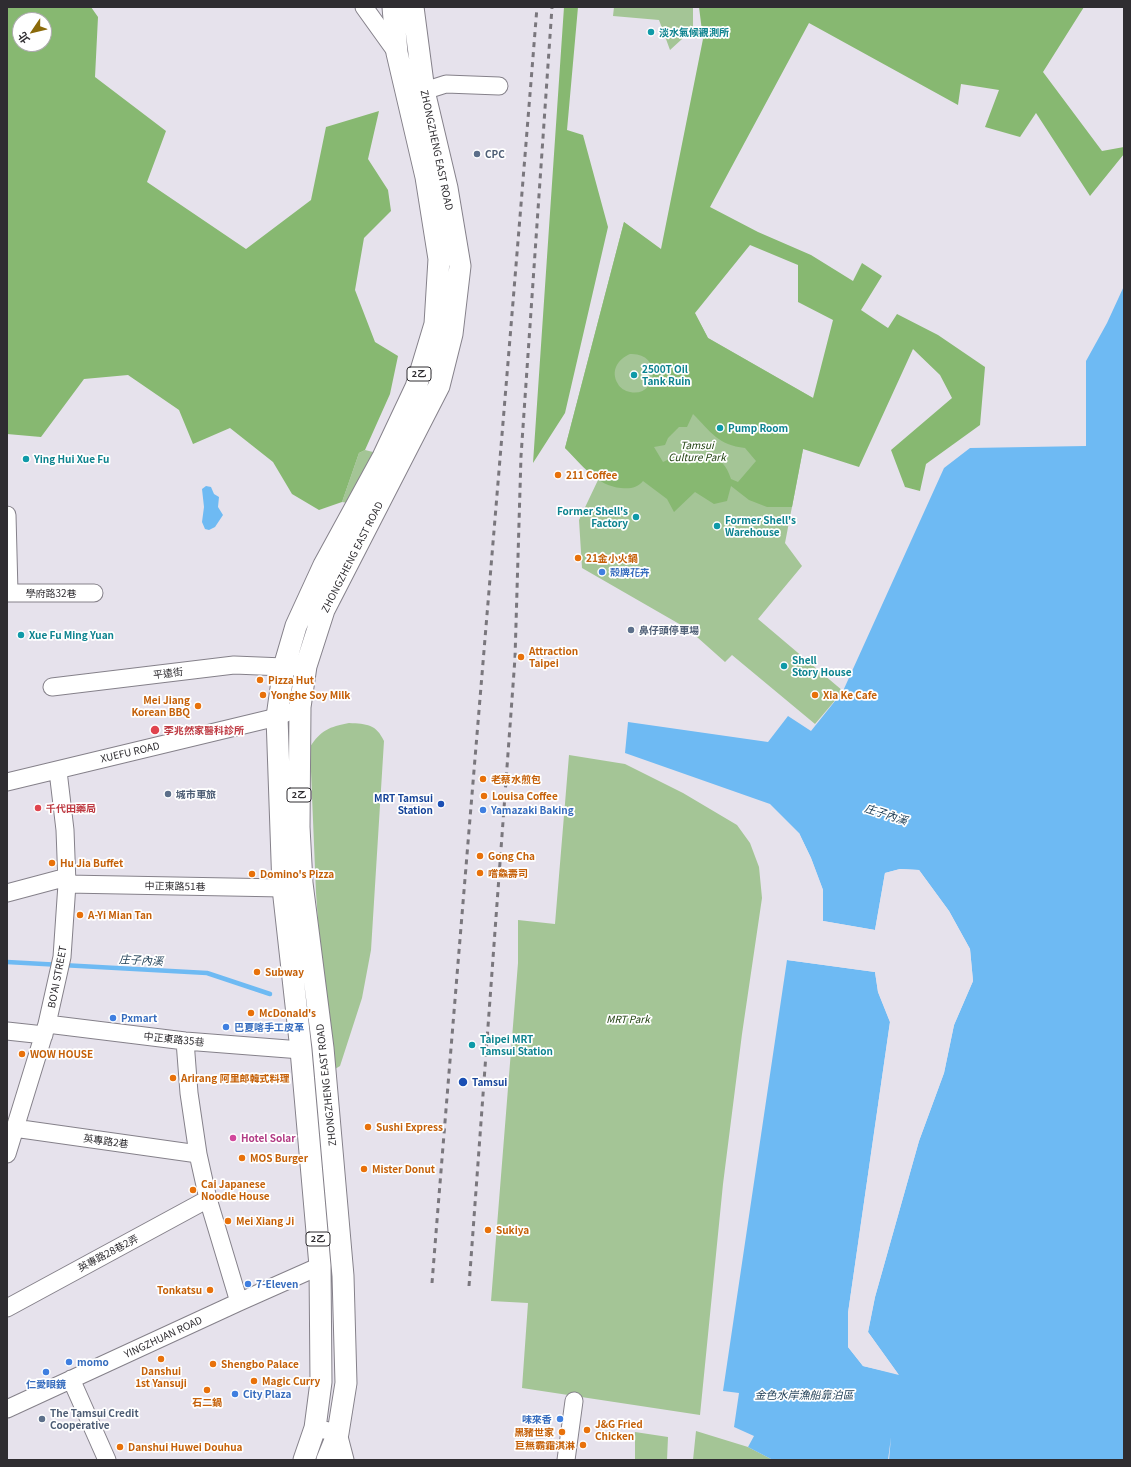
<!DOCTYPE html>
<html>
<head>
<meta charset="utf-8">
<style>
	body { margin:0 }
	#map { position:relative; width:1131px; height:1467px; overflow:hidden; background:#e6e2ec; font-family:Georgia,"Noto Sans TC",serif }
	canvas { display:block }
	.frame { position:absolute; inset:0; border:8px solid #2f2d31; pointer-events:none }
	.north { position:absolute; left:12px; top:12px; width:40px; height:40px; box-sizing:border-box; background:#fff; border:1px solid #acabad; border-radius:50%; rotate:235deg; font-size:11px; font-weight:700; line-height:16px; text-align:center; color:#2f2d31 }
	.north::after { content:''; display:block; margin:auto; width:14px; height:18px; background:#8b6a0a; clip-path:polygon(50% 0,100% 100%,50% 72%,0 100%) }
</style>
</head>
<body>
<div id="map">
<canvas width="1131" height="1467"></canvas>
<div class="frame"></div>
<div class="north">北</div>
</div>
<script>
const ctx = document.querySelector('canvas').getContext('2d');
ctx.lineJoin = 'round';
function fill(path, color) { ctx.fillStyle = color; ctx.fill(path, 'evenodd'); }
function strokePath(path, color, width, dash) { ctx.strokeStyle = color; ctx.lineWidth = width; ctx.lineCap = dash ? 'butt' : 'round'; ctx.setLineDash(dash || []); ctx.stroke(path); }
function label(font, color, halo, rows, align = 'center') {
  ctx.font = font + ' Georgia,"Noto Sans TC",serif'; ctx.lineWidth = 3.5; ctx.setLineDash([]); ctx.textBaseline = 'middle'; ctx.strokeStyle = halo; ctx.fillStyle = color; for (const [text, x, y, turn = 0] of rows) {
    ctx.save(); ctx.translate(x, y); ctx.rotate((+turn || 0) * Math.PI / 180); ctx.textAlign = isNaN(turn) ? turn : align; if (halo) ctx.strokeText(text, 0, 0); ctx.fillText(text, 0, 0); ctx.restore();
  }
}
fill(new Path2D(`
	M614 7H693V29L670 50 659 20 613 16Z
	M624 222 661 250 708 338 813 398 785 543 802 566 758 619 843 691 815 724 732 655 725 662 688 629 582 568 579 520 598 480 565 448Z
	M365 450 381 454 353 504 342 502 359 453Z
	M349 723C367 724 376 724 384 741L371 950 362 998 340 1066 335 1069 328 1057 316 893 310 747C321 730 329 727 349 723Z
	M569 755 625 764 683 793 737 825 750 843 759 867 762 898 742 1034 723 1184 700 1415 522 1388 528 1303 491 1301 518 963V920L555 924Z
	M696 1431 748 1447 773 1460H693Z
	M635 1432 668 1437 667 1460H635Z`), '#a4c596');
fill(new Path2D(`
	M7 7H91L98 17 95 77 166 131 147 182 246 249 311 200 326 127 379 111 368 159 388 190 391 211 364 238 355 290 375 342 398 356 390 394 365 450 359 453 342 502 319 510 292 494 273 462 230 428 193 444 179 410 128 375 84 379 41 437 7 434ZM20 20H44V44H20Z
	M564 7H578L567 130 583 135 608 227 565 413 533 463Z
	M699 7H1084L1043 72 1102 151 1124 147V154L1090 196 1036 113 1020 137 985 127 999 90 961 84 958 105 809 23 710 207 758 232 811 255 853 281 862 263 882 276 861 310 888 328 897 314 938 335 985 367 980 425 926 464 920 491 905 487 891 450 952 398 940 375 913 349 859 467 803 449 792 507H767L749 500 731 486 727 501 714 504 695 492 674 512 667 499 643 481C637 488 630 489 621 488 597 486 581 464 565 448L624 222 661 249 703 39ZM750 245 798 265V302L833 320 813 398 708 338 695 313ZM630 354C663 352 658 398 630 392 625 391 620 388 618 384 610 371 618 359 630 354ZM693 414C711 432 718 445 745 448L756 461 738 482 731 479C727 466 720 459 709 452L688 465 680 454 663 462 654 447 665 445 668 438 679 427H687Z`), '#87b871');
fill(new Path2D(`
	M1124 286V1460H889L891 1437 888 1460H773L748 1447 754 1436 734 1427 739 1393 723 1391 787 960 875 972 878 992 890 1022 848 1313V1347L863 1366 898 1374 868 1332 875 1297 919 1141 944 1073 954 1025 973 981 970 949 949 911 919 870 900 869 885 873 875 930 823 921V890L811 858 799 833 770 804 625 753 628 722 768 742 788 716 811 731 843 691 944 468 970 448 1086 446V361L1107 323Z
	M206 486 211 487 214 494 219 497 218 507 223 515 215 527 209 530 205 529 202 522 204 507 202 489Z`), '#6ebaf3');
fill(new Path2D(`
	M799 833 811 858 823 890V921L875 930 885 873 900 869 919 870 949 911 970 949 973 981 954 1025 944 1073 919 1141 875 1297 868 1332 899 1375 863 1366 848 1347V1313L890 1022 878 992 875 972 787 960V958L876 971 880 992 892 1022 850 1313V1346L865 1364 894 1371 866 1332 873 1296 917 1140 942 1072 952 1024 971 981 968 950 948 912 918 872 900 871 887 875 876 932 822 923 821 890 810 858 799 837Z`), '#e6e2ec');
strokePath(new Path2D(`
	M7 962 207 973 270 994`), '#6ebaf3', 4.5);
const minor = new Path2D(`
	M364 7 397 53
	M424 91 446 84 499 86
	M7 515 9 592
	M7 593H94
	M52 687 234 665 284 667 306 666
	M7 782 277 717 288 712
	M67 884 283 888
	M7 893 67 877
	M47 1024 185 1041 301 1050
	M7 1031 44 1035
	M14 1128 198 1154 189 1093 185 1041
	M7 1154 47 1024 62 957 67 884 65 830 58 771
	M198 1154 208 1199 239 1302
	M7 1308 208 1199
	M71 1379 107 1460
	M7 1409 239 1302 320 1266
	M315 1428 338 1433 345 1460
	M566 1460 574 1401`);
const major = new Path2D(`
	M304 1460 315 1428 321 1382 320 1266 301 1050 283 888 277 717 284 667 296 626 324 565 383 457 416 387 435 324 439 259 426 177 397 53 393 7
	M327 1460 338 1433 346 1383 343 1276 323 1048 302 883 299 827 300 707 306 666 324 610 439 386 452 334 460 266 447 188 424 91 413 7`);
strokePath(minor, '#85818a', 19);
strokePath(major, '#85818a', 23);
strokePath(minor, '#fff', 17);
strokePath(major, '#fff', 21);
strokePath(new Path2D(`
	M432 1283C466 857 503 432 537 7
	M469 1286 515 658 521 456 552 7`), '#7a777d', 3, [5, 5]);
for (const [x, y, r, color] of [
	[651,32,4,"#0f9aa8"],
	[477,154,4,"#5c6f8a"],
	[634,375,4,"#0f9aa8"],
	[720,428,4,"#0f9aa8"],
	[26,459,4,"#0f9aa8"],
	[558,475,4,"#e8710a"],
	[636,517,4,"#0f9aa8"],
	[717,526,4,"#0f9aa8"],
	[578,558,4,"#e8710a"],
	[602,572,4,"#3f7fe0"],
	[631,630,4,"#5c6f8a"],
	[21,635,4,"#0f9aa8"],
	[521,657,4,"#e8710a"],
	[784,666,4,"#0f9aa8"],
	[260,680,4,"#e8710a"],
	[263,695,4,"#e8710a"],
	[815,695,4,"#e8710a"],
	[198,706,4,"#e8710a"],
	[155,730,5,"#e0444e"],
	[483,779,4,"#e8710a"],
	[168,794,4,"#5c6f8a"],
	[484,796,4,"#e8710a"],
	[441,804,4,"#1a4fb4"],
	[38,808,4,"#e0444e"],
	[483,810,4,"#3f7fe0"],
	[480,856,4,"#e8710a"],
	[52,863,4,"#e8710a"],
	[480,873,4,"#e8710a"],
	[252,874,4,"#e8710a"],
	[80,915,4,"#e8710a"],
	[257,972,4,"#e8710a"],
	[251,1013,4,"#e8710a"],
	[113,1018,4,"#3f7fe0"],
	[226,1027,4,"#3f7fe0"],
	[472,1045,4,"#0f9aa8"],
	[22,1054,4,"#e8710a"],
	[173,1078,4,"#e8710a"],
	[463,1082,5,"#1a4fb4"],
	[368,1127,4,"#e8710a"],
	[233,1138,4,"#d1479c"],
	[242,1158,4,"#e8710a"],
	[364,1169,4,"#e8710a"],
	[193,1190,4,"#e8710a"],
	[228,1221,4,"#e8710a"],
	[488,1230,4,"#e8710a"],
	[248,1284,4,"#3f7fe0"],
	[210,1290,4,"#e8710a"],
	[161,1359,4,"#e8710a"],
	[69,1362,4,"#3f7fe0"],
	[213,1364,4,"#e8710a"],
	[46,1372,4,"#3f7fe0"],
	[254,1381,4,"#e8710a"],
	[207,1390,4,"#e8710a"],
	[235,1394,4,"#3f7fe0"],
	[42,1419,4,"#5c6f8a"],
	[560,1419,4,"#3f7fe0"],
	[587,1430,4,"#e8710a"],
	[562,1432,4,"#e8710a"],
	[583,1445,4,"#e8710a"],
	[120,1447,4,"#e8710a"]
]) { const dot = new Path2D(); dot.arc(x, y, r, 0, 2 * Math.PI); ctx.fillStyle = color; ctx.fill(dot); strokePath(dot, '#fff', 1.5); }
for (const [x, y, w] of [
	[419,374,24],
	[299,795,24],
	[318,1239,24]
]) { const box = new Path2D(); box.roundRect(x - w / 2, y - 7, w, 14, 3); ctx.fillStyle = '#fff'; ctx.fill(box); strokePath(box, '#2f2d31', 1); }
label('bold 9px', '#2f2d31', null, [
	["2乙",419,374],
	["2乙",299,795],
	["2乙",318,1239]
]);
label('bold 10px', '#0d838f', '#fff', [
	["淡水氣候觀測所",659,32],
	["2500T Oil",642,369],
	["Tank Ruin",642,381],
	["Pump Room",728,428],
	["Ying Hui Xue Fu",34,459],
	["Former Shell's",628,511,"right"],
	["Factory",628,523,"right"],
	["Former Shell's",725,520],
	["Warehouse",725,532],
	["Xue Fu Ming Yuan",29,635],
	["Shell",792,660],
	["Story House",792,672],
	["Taipei MRT",480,1039],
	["Tamsui Station",480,1051]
], 'left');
label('10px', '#2f2d31', '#fff', [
	["ZHONGZHENG EAST ROAD",437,150,78],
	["ZHONGZHENG EAST ROAD",352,557,-63],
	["學府路32巷",51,593],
	["平遠街",168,673,-7],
	["XUEFU ROAD",130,752,-13],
	["中正東路51巷",175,886,1],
	["BO'AI STREET",57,977,-79],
	["中正東路35巷",174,1039,6],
	["ZHONGZHENG EAST ROAD",326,1085,-96],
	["英專路2巷",106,1141,8],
	["英專路28巷2弄",108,1253,-28],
	["YINGZHUAN ROAD",163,1337,-25]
]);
label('bold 10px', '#4e5e75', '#fff', [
	["CPC",485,154],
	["鼻仔頭停車場",639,630],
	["城市車旅",176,794],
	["The Tamsui Credit",50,1413],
	["Cooperative",50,1425]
], 'left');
label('italic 10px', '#214110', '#fff', [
	["Tamsui",697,445],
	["Culture Park",697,457],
	["MRT Park",628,1019]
]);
label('bold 10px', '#c56008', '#fff', [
	["211 Coffee",566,475],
	["21金小火鍋",586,558],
	["Attraction",529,651],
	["Taipei",529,663],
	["Pizza Hut",268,680],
	["Yonghe Soy Milk",271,695],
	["Xia Ke Cafe",823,695],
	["Mei Jiang",190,700,"right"],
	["Korean BBQ",190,712,"right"],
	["老蔡水煎包",491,779],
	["Louisa Coffee",492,796],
	["Gong Cha",488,856],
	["Hu Jia Buffet",60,863],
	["嚐鱻壽司",488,873],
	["Domino's Pizza",260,874],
	["A-Yi Mian Tan",88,915],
	["Subway",265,972],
	["McDonald's",259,1013],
	["WOW HOUSE",30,1054],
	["Arirang 阿里郎韓式料理",181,1078],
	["Sushi Express",376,1127],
	["MOS Burger",250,1158],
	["Mister Donut",372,1169],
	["Cai Japanese",201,1184],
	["Noodle House",201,1196],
	["Mei Xiang Ji",236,1221],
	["Sukiya",496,1230],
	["Tonkatsu",202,1290,"right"],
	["Shengbo Palace",221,1364],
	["Danshui",161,1371,"center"],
	["1st Yansuji",161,1383,"center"],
	["Magic Curry",262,1381],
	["石二鍋",207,1402,"center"],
	["J&G Fried",595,1424],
	["Chicken",595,1436],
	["黑豬世家",554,1432,"right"],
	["巨無霸霜淇淋",575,1445,"right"],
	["Danshui Huwei Douhua",128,1447]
], 'left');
label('bold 10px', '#366cbe', '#fff', [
	["殼牌花卉",610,572],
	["Yamazaki Baking",491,810],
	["Pxmart",121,1018],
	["巴夏喀手工皮革",234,1027],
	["7-Eleven",256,1284],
	["momo",77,1362],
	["仁愛眼鏡",46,1384,"center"],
	["City Plaza",243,1394],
	["味來香",552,1419,"right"]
], 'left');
label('bold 10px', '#be3a42', '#fff', [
	["李兆然家醫科診所",164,730],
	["千代田藥局",46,808]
], 'left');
label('bold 10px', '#164399', '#fff', [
	["MRT Tamsui",433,798],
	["Station",433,810],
	["Tamsui",472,1082,"left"]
], 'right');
label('bold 10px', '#b23c85', '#fff', [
	["Hotel Solar",241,1138]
], 'left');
label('italic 11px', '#193951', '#fff', [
	["庄子內溪",886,814,18],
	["庄子內溪",141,960,3],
	["金色水岸漁船靠泊區",804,1395]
]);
</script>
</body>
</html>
